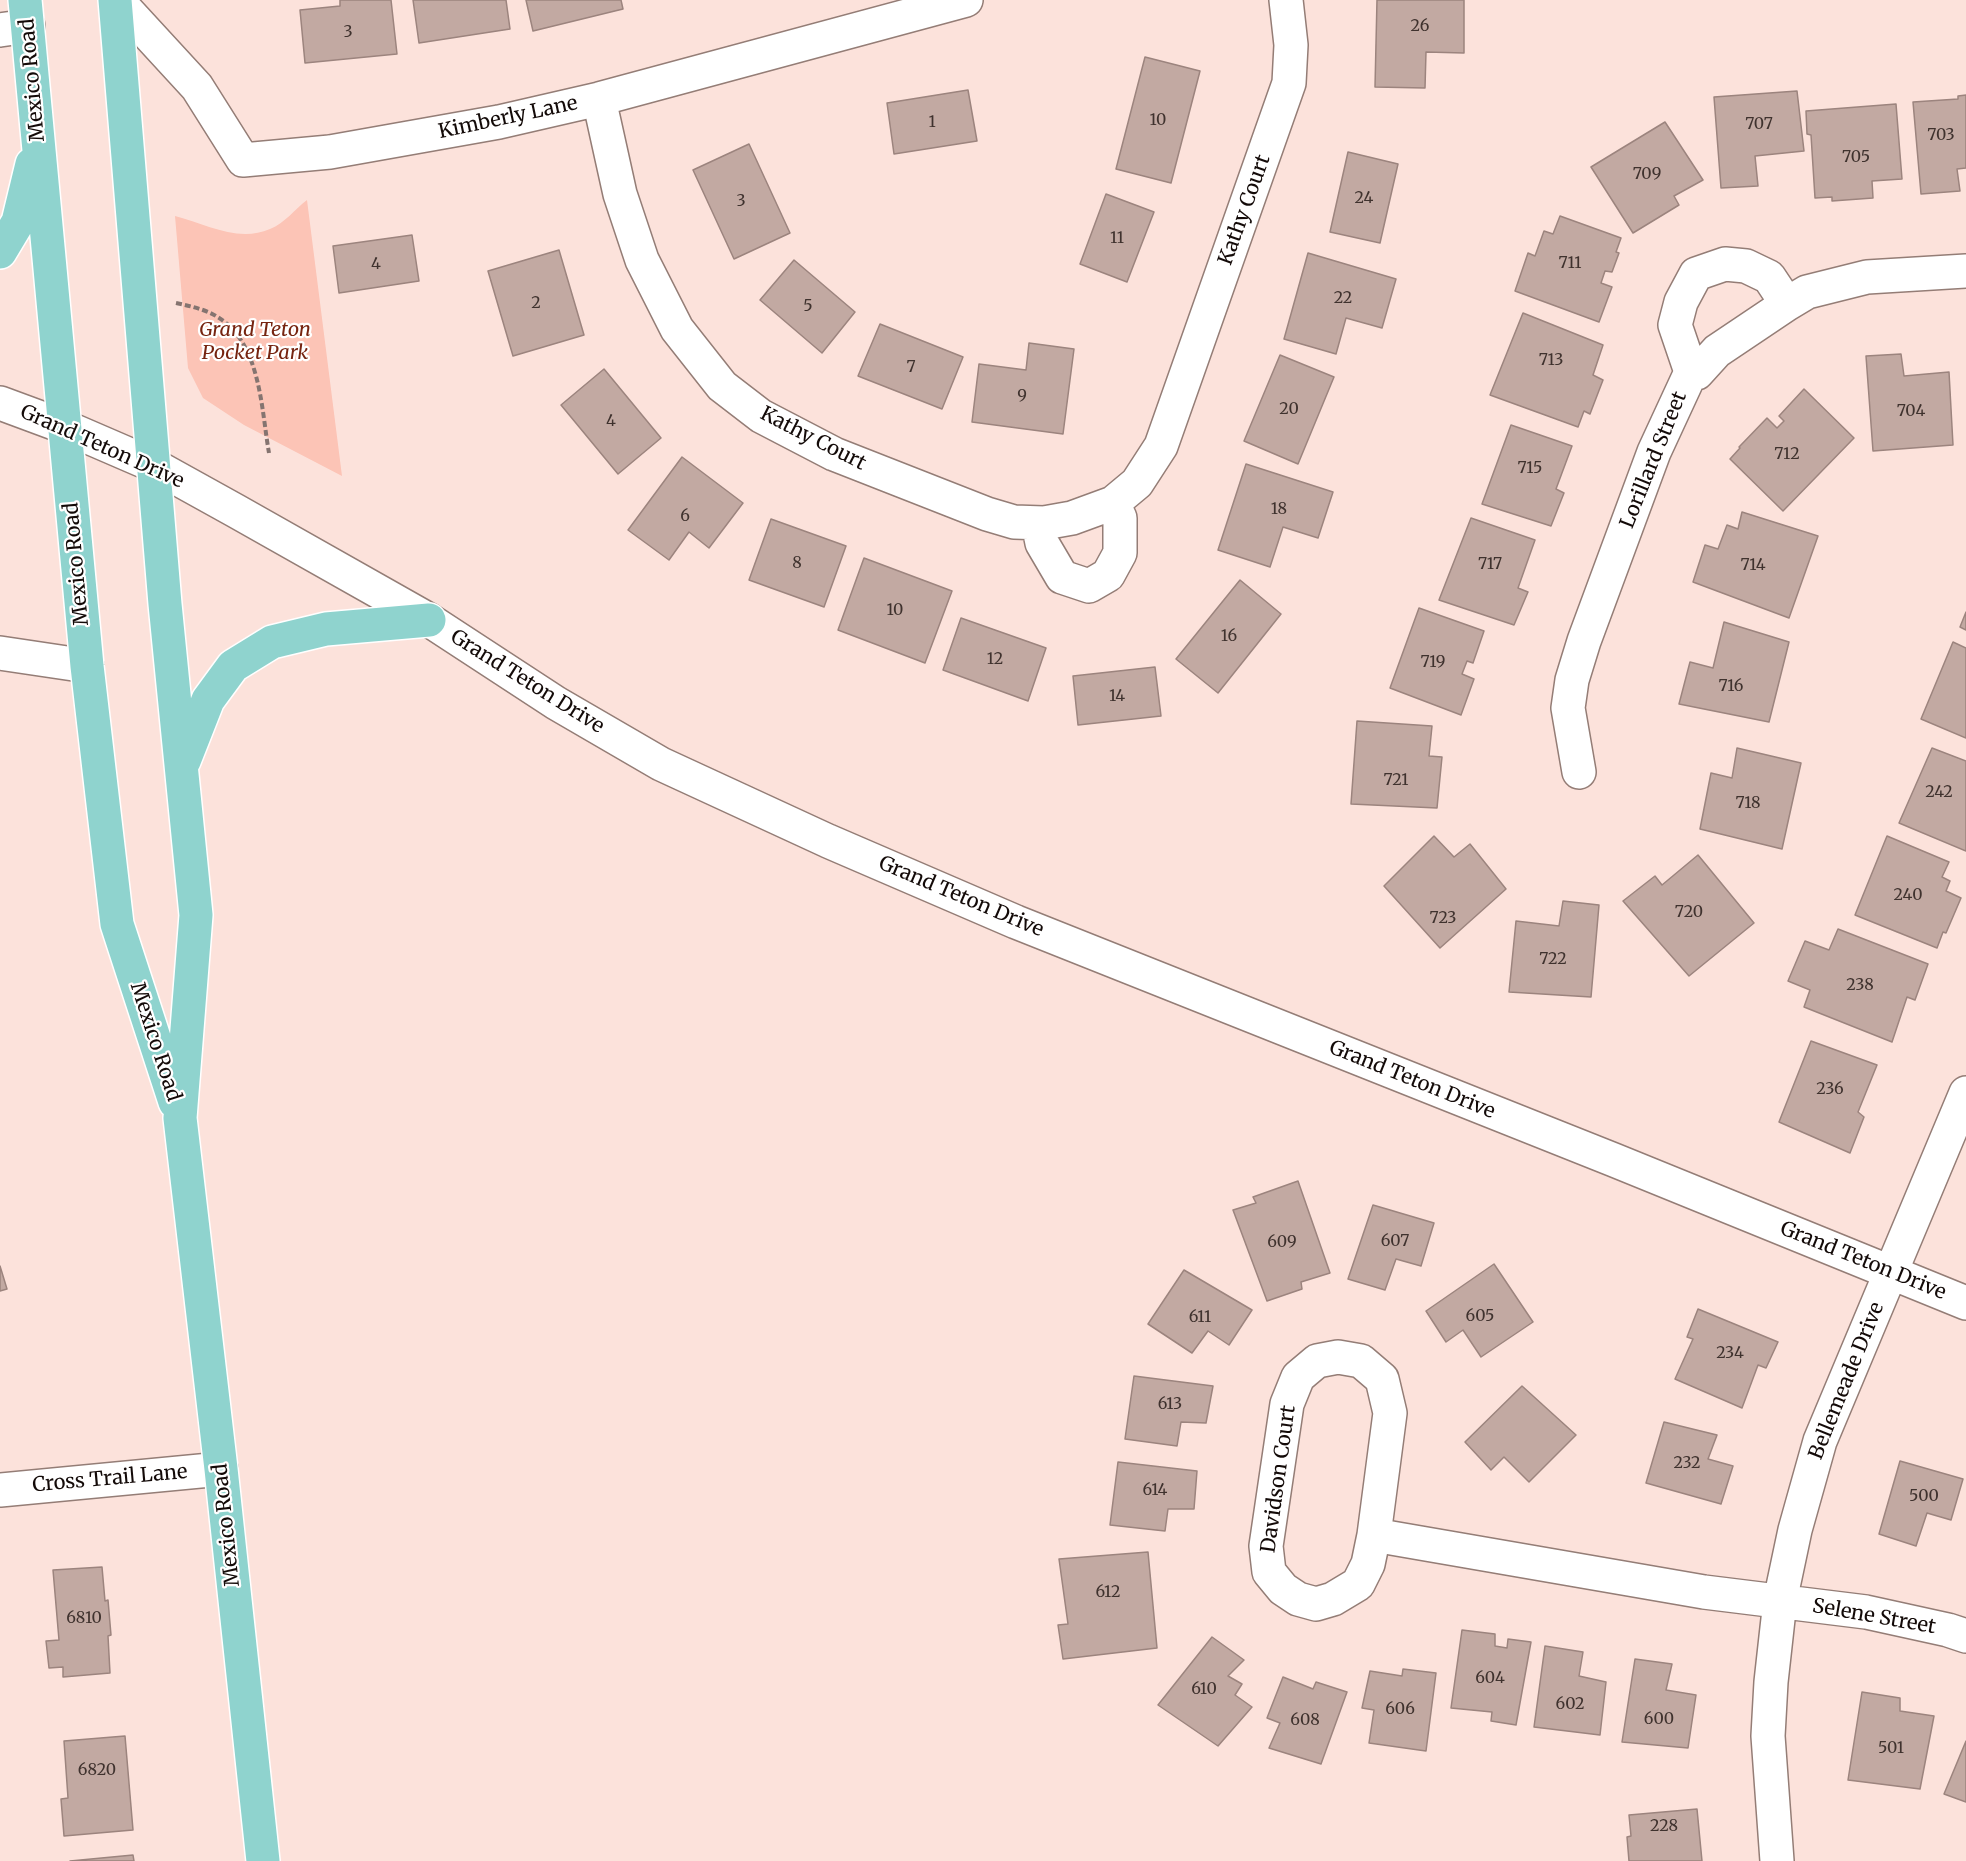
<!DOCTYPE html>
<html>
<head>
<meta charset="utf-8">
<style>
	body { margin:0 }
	canvas { display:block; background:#fce2db }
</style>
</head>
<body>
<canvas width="1966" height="1861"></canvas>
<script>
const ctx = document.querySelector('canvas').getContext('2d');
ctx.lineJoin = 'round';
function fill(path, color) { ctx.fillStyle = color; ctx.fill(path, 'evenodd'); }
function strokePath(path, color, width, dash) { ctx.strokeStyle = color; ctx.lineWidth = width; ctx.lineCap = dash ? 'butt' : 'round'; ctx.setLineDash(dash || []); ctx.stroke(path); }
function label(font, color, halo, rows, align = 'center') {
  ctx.font = font + ' Merriweather,serif'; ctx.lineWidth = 4.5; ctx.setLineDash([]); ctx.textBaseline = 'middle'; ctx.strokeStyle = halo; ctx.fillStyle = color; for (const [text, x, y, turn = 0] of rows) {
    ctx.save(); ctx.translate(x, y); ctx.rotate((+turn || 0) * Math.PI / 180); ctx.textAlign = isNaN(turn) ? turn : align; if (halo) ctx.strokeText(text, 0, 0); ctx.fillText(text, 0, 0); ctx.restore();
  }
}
fill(new Path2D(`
	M307 200 342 476 244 425 203 398 188 368 175 216C206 224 238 243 270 229 285 223 295 209 307 200Z`), '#fcc4b6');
const building = new Path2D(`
	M340 0H391L397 54 305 63 300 10 340 6Z
	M413 0H506L510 29 419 43Z
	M526 0H621L623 9 533 31Z
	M1377 0H1464V53L1426 52 1425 88 1375 87Z
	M1145 57 1200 71 1171 183 1116 169Z
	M968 90 977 141 894 154 887 103Z
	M1797 91 1804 151 1755 156 1758 186 1721 188 1714 97Z
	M1966 95V168L1957 169 1960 191 1921 194 1913 102 1958 99V96Z
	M1896 104 1902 179 1872 181 1873 198 1832 201V197L1815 198 1811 135 1807 134 1806 111Z
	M1665 122 1703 180 1674 196 1679 205 1633 233 1591 167Z
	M749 144 790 233 734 259 693 170Z
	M1348 152 1398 164 1380 243 1330 232Z
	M1106 194 1154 212 1127 282 1080 264Z
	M1560 216 1621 238 1616 252 1619 253 1612 272 1605 271 1601 283 1612 287 1599 322 1515 291 1528 253 1535 256 1544 231 1553 234Z
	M412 235 419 281 339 293 333 246Z
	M559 250 584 335 513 356 488 271Z
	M1308 253 1396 279 1382 328 1346 318 1336 354 1284 339Z
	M794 260 855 312 822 353 760 300Z
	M1523 313 1603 345 1593 375 1603 380 1590 414 1584 411 1578 427 1490 395Z
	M880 324 963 357 942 409 858 376Z
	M1029 343 1074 349 1063 434 972 422 979 364 1026 370Z
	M1901 354 1904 376 1949 372 1953 445 1873 451 1866 356Z
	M1280 355 1334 377 1298 464 1244 441Z
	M604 369 661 438 618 474 561 405Z
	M1804 389 1854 438 1783 511 1730 459 1740 448 1739 447 1767 418 1777 428 1784 421 1779 416Z
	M1511 425 1572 446 1556 489 1564 493 1551 526 1482 504Z
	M682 457 743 503 709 548 689 532 669 560 628 530Z
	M1246 464 1333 492 1318 538 1283 527 1270 567 1218 550Z
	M1742 512 1818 536 1789 618 1693 582 1705 545 1718 549 1727 525 1738 529Z
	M1471 518 1535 540 1518 588 1528 592 1514 625 1439 600Z
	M771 519 846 546 824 607 749 580Z
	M864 558 952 591 925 663 838 630Z
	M1240 580 1281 614 1218 693 1176 659Z
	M1419 608 1484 631 1473 663 1467 661 1462 674 1474 679 1461 715 1390 688Z
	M1966 612V630L1960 627Z
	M961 618 1046 648 1028 701 943 670Z
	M1724 622 1789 642 1769 722 1679 704 1690 662 1713 668Z
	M1953 642 1966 648V738L1921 719Z
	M1155 667 1161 716 1078 725 1073 676Z
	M1357 721 1432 726 1429 756 1442 757 1437 808 1351 804Z
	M1737 748 1801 763 1782 849 1700 829 1711 773 1732 778Z
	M1932 748 1966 761V851L1899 823Z
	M1434 836 1454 857 1470 844 1506 889 1440 948 1384 886Z
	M1887 836 1949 862 1942 877 1950 881 1946 891 1961 898 1946 933 1943 932 1937 948 1855 915Z
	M1698 855 1754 923 1689 976 1623 901 1655 876 1662 885Z
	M1563 901 1599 905 1591 997 1509 992 1516 921 1559 926Z
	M1838 929 1928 964 1915 1000 1907 997 1892 1042 1804 1007 1810 990 1788 981 1805 941 1829 950Z
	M1811 1041 1877 1065 1858 1112 1864 1117 1850 1153 1779 1122Z
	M1298 1181 1330 1273 1301 1282 1302 1289 1267 1301 1233 1210 1256 1203 1253 1197Z
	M1373 1205 1434 1223 1421 1266 1396 1259 1385 1290 1348 1279Z
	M1494 1264 1533 1322 1481 1357 1463 1330 1446 1342 1426 1311Z
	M0 1266 7 1289 0 1291Z
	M1184 1270 1252 1310 1229 1345 1208 1331 1192 1353 1148 1324Z
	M1698 1309 1778 1342 1766 1368 1758 1365 1742 1408 1675 1379 1693 1339 1687 1337Z
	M1134 1376 1213 1386 1206 1423 1181 1422 1177 1446 1125 1439Z
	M1522 1386 1576 1435 1529 1482 1504 1457 1491 1470 1465 1442Z
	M1664 1422 1717 1435 1708 1459 1733 1466 1721 1504 1646 1483Z
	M1900 1461 1963 1479 1951 1520 1927 1513 1916 1546 1879 1534Z
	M1118 1462 1197 1471 1194 1509H1168L1165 1531 1110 1525Z
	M1148 1552 1157 1648 1063 1659 1058 1625 1068 1624 1059 1559Z
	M102 1567 105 1601 108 1600 111 1635 108 1636 110 1673 63 1677V1667L49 1668 46 1641 59 1640 53 1570Z
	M1462 1630 1495 1634V1646L1507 1648 1508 1639 1531 1642 1516 1725 1491 1721 1492 1712 1451 1708Z
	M1212 1637 1244 1660 1228 1676 1242 1684 1235 1695 1252 1707 1218 1746 1158 1705Z
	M1545 1646 1583 1652 1579 1676 1606 1682 1600 1735 1534 1727Z
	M1635 1659 1672 1664 1666 1690 1696 1695 1688 1748 1622 1742Z
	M1403 1669 1436 1673 1426 1751 1369 1743 1374 1710 1362 1708 1370 1671 1402 1676Z
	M1283 1677 1313 1689 1316 1682 1347 1692 1321 1764 1269 1748 1280 1723 1267 1718Z
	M1862 1692 1900 1698V1711L1934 1716 1920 1789 1848 1780Z
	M125 1736 133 1830 64 1836 61 1799 68 1798 64 1741Z
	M1966 1741V1802L1944 1794Z
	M1697 1809 1702 1861H1629L1627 1837 1631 1836 1629 1815Z
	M133 1855 134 1861H70Z`);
fill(building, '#c2a9a2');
strokePath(building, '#9c847e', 1.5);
const minor = new Path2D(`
	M117 0 197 87 243 160 330 152 499 122 599 99 966 0
	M0 30 28 26
	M599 99 620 194 642 260 677 329 722 386 761 416 834 454 987 514 1014 522 1044 523 1072 518 1113 503 1137 483 1161 446 1289 83 1291 45 1286 0
	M1691 372 1675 325 1681 302 1696 274 1725 264 1746 266 1769 277 1787 304
	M0 403 65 427 153 465 236 511 429 620 556 703 661 764 828 841 1016 922 1614 1160 1966 1303
	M1038 523 1042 543 1062 577 1089 586 1108 575 1120 553V518L1113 503
	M0 653 87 666
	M1579 772 1568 708 1572 680 1584 641 1654 452 1691 372 1697 373 1717 351 1787 304 1807 292 1867 277 1966 271
	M0 1490 221 1469
	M1374 1535 1368 1564 1358 1584 1333 1599 1316 1604 1298 1599 1283 1589 1269 1572 1266 1546 1287 1404 1298 1377 1317 1361 1338 1357 1361 1361 1382 1379 1390 1413 1374 1535 1704 1592 1866 1612 1948 1630 1966 1636
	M1777 1861 1768 1736 1771 1682 1780 1601 1795 1530 1820 1441 1966 1093`);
const major = new Path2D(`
	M25 0 87 666 117 924 175 1102
	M115 0 165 604 196 915 180 1118 221 1469 263 1861
	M0 252 18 222 32 164
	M184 761 208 700 233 666 272 642 326 629 429 620`);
strokePath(minor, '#947d76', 36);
strokePath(major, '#fff', 36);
strokePath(new Path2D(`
	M176 303C190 306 204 309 216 316 261 342 261 408 269 453`), '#857470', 4, [6, 3]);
strokePath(minor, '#fff', 33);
strokePath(major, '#8fd3ce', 33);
label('16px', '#3f322e', null, [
	["26",1420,26],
	["3",348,32],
	["10",1158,120],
	["1",932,122],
	["707",1759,124],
	["703",1941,135],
	["705",1856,157],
	["709",1647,174],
	["24",1364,198],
	["3",741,201],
	["11",1117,238],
	["711",1570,263],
	["4",376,264],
	["22",1343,298],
	["2",536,303],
	["5",808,306],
	["713",1551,360],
	["7",911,367],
	["9",1022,396],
	["20",1289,409],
	["704",1911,411],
	["4",611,421],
	["712",1787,454],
	["715",1530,468],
	["18",1279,509],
	["6",685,516],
	["8",797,563],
	["717",1490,564],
	["714",1753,565],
	["10",895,610],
	["16",1229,636],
	["12",995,659],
	["719",1433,662],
	["716",1731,686],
	["14",1117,696],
	["721",1396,780],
	["242",1939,792],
	["718",1748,803],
	["240",1908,895],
	["720",1689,912],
	["723",1443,918],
	["722",1553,959],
	["238",1860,985],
	["236",1830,1089],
	["607",1395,1241],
	["609",1282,1242],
	["605",1480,1316],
	["611",1200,1317],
	["234",1730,1353],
	["613",1170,1404],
	["232",1687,1463],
	["614",1155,1490],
	["500",1924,1496],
	["612",1108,1592],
	["6810",84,1618],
	["604",1490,1678],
	["610",1204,1689],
	["602",1570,1704],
	["606",1400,1709],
	["600",1659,1719],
	["608",1305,1720],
	["501",1891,1748],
	["6820",97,1770],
	["228",1664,1826]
]);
label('20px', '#130a08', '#fff', [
	["Mexico Road",33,80,-95],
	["Kimberly Lane",508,118,-12],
	["Kathy Court",1245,210,-70],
	["Kathy Court",813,439,27],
	["Grand Teton Drive",102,447,24],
	["Lorillard Street",1654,460,-68],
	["Mexico Road",77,564,-95],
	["Grand Teton Drive",527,682,32],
	["Grand Teton Drive",961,897,23],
	["Mexico Road",155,1042,72],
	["Grand Teton Drive",1412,1080,22],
	["Grand Teton Drive",1863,1261,22],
	["Bellemeade Drive",1847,1381,-68],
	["Cross Trail Lane",110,1479,-5],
	["Davidson Court",1279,1479,-82],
	["Mexico Road",227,1525,-96],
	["Selene Street",1874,1617,10]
]);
label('italic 20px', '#762410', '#fff', [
	["Grand Teton",255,330],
	["Pocket Park",255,353]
]);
</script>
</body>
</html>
